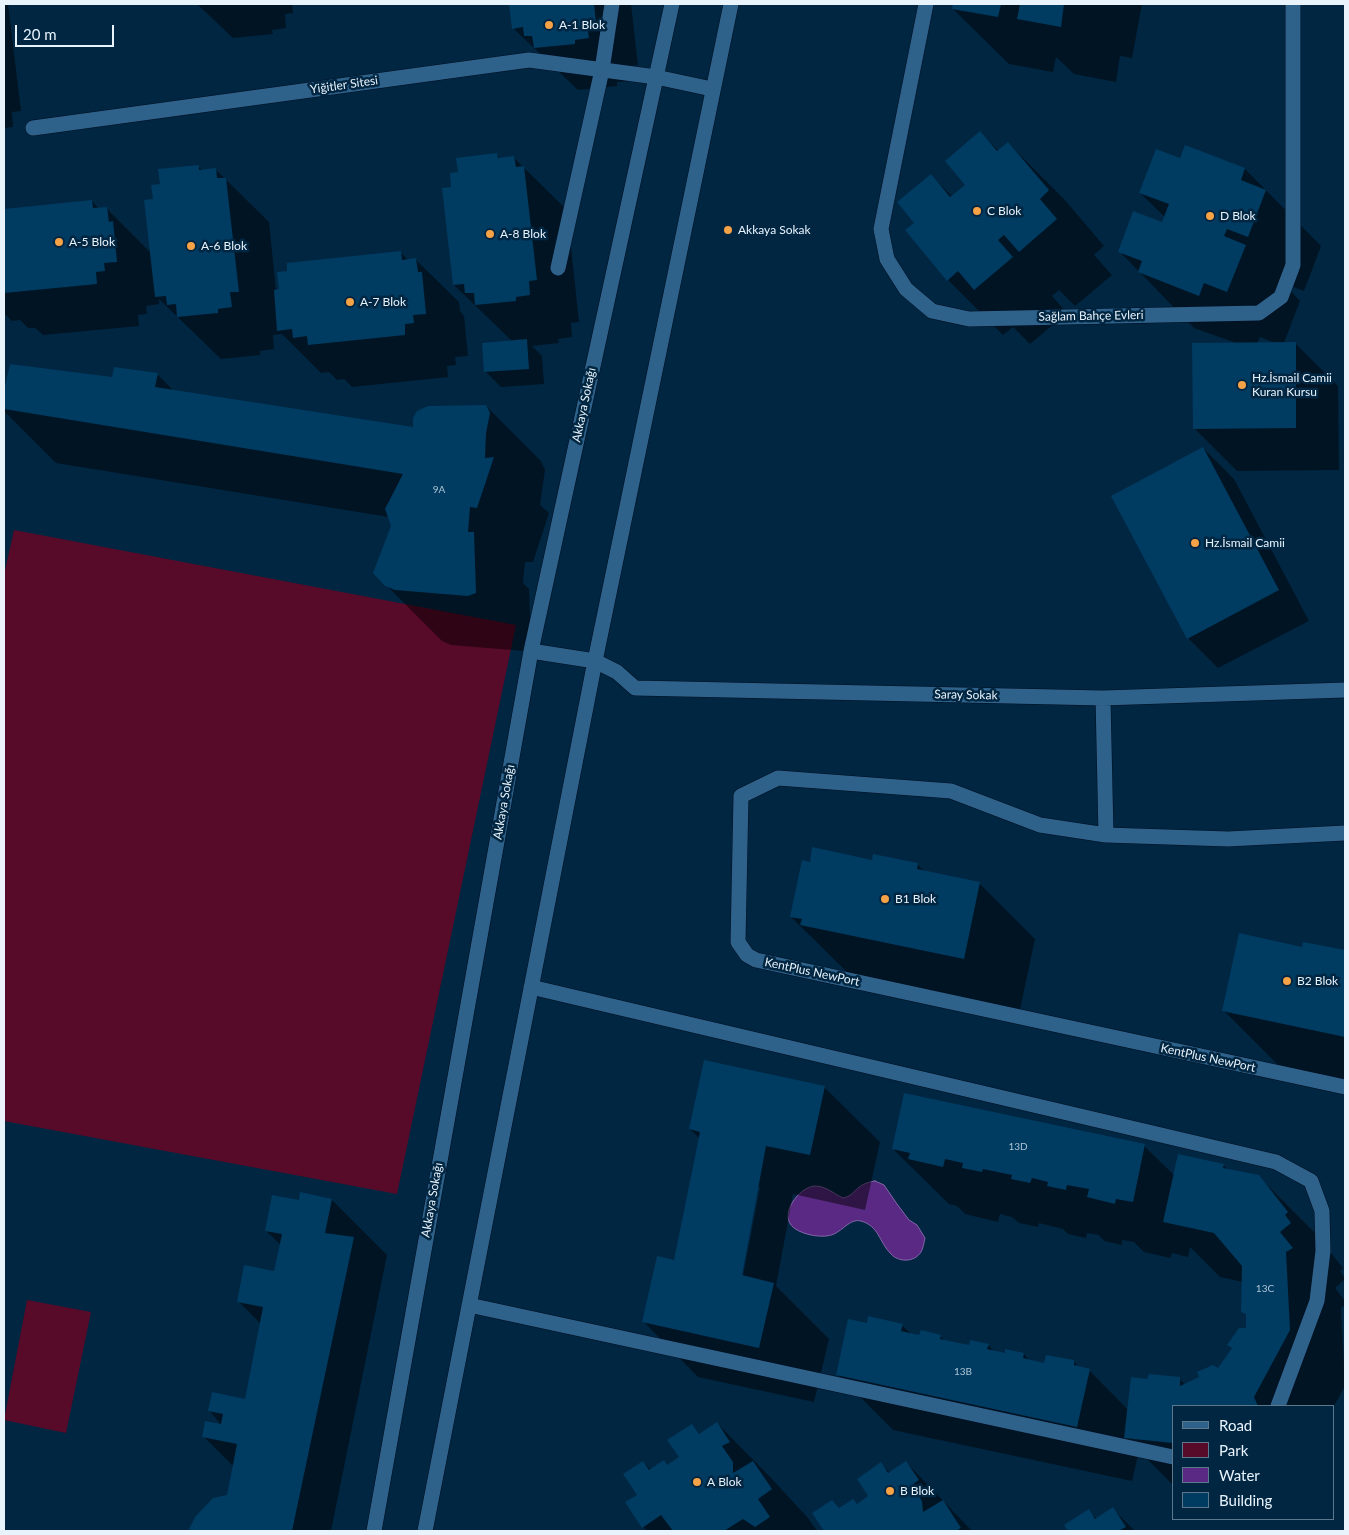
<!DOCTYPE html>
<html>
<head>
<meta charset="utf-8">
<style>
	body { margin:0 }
	#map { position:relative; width:1349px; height:1535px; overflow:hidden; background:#002642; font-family:Lato,sans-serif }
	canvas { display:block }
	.frame { position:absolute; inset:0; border:5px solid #e8f3fc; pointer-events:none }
	.legend { position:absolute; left:1172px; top:1405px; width:162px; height:115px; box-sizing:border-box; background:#002642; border:1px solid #5d788c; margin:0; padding:6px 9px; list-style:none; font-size:15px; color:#e8f3fc }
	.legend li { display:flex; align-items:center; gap:10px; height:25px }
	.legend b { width:25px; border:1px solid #5d788c }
	.scale { position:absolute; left:15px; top:25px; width:99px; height:22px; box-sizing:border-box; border:2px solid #e8f3fc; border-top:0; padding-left:6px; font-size:15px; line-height:18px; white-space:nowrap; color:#e8f3fc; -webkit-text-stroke:4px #002642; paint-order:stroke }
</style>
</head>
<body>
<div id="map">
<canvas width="1349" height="1535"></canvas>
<div class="frame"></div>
<ul class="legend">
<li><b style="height:6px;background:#2e628a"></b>Road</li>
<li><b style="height:14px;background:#580b28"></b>Park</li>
<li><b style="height:14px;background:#592984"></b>Water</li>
<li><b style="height:14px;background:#003b61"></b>Building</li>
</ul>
<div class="scale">20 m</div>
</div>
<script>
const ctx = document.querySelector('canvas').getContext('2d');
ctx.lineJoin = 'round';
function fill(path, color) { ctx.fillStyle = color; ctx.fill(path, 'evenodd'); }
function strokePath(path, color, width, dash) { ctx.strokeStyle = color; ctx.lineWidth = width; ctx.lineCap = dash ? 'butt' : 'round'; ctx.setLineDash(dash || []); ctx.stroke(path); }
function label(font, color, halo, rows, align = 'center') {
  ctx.font = font + ' Lato,sans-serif'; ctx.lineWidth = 5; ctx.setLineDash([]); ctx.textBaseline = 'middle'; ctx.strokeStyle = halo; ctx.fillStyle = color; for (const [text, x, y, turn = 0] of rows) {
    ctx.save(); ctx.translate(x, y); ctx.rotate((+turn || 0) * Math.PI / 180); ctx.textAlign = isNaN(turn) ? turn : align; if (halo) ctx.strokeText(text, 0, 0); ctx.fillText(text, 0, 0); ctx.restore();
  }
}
fill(new Path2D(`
	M14 530 516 625 397 1194 4 1121V575Z
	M27 1300 91 1312 66 1433 4 1420Z`), '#580b28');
const water = new Path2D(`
	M875 1181 884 1185 897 1204 909 1220 917 1225 925 1238C924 1242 923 1249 921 1252 914 1263 898 1262 891 1254 879 1242 879 1226 861 1221 851 1218 843 1230 834 1234 824 1239 803 1235 794 1228 778 1216 798 1187 815 1186 826 1186 834 1194 843 1198 857 1195 854 1184 875 1181Z`);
fill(water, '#592984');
strokePath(water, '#8466a8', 1);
fill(new Path2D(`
	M4 4H8L21 111 12 112 13 127 4 128Z
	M197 4H292L293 13 285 14 286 28 272 30 273 34 233 38Z
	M510 4H631L638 65 629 66 631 81 617 82V86L578 90 513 28Z
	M954 4H1142L1132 58 1120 56 1116 82 1074 74 1056 57 1053 72 1009 64 953 9Z
	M980 133 999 151 1008 143 1064 199 1104 246 1094 255 1112 275 1075 306 1059 290 1052 296 1067 313 1030 344 1013 327 1003 335 948 280 916 223 931 176 953 197 967 186Z
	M1186 147 1245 169 1321 246 1304 291 1283 283 1300 301 1284 343H1295L1338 386 1339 470 1237 471 1194 428 1236 343 1194 328 1119 251 1163 223 1165 217 1140 193 1181 160ZM1260 337 1275 343 1257 344Z
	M496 154 501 159 514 158 567 210 579 322 571 323 572 337 558 339 559 343 532 346 542 356 544 384 501 387 486 372 513 342 454 285 452 188 459 173Z
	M198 166 203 171 215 169 269 222 276 291 400 252 408 260H416L459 302 460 311 464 316 468 356 455 357 456 365 447 366 448 377 352 387 344 379 337 380 329 372 321 373 282 334 273 335 274 349 260 351V355L221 359 159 299V304L146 306 147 314 138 315 139 326 43 335 35 328H28L20 320 12 321 4 313V210L92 201 99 209H107L151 253 154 200 161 185Z
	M11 365 112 379 158 375 174 391 414 428 486 406 541 461 545 470 540 505 549 513 533 562H525L523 583 529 589 531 648 524 651 451 645 442 641 386 585 393 526 389 517 56 463 4 411V396Z
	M1203 448 1234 479 1309 621 1218 668 1188 638Z
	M873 862 917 864 925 872 979 883 1035 939 1019 1014 847 972 791 917 811 863Z
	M1304 943 1345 952V1080L1279 1066 1223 1010 1303 949Z
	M824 1087 880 1142 865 1210 793 1194 776 1286 829 1339 814 1402 698 1377 643 1321 675 1261 700 1139 690 1129ZM757 1187H760L742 1281H739Z
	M1144 1146 1175 1176 1223 1165 1228 1170 1258 1176 1314 1232 1343 1268 1340 1271 1345 1279 1335 1288 1345 1301V1305L1341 1308 1345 1386 1333 1408 1173 1406V1485L1139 1451 1132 1481 893 1430 838 1375 868 1324 902 1325 912 1335 940 1336 945 1341 970 1346 988 1345 996 1353 1006 1355V1351L1024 1354 1030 1361 1045 1364 1074 1362 1080 1368 1089 1370 1128 1410 1148 1380 1179 1379 1186 1385 1219 1370 1247 1329 1248 1316 1243 1311V1282L1220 1277 1190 1247 1188 1257 1172 1253 1170 1258 1144 1252 1134 1242 1122 1240V1245L1104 1241 1099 1235 1087 1233 1086 1238 1068 1234 1063 1229 1039 1223 1038 1227 1019 1223 1012 1217 1000 1214 998 1222 965 1214 957 1206 949 1204 893 1149Z
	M332 1200 387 1255 331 1531H189L196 1518 228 1496 234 1467 204 1437 222 1426 209 1410 246 1400 261 1324 238 1301 275 1272 281 1245 266 1231 300 1202Z
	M717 1423 772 1479 808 1518 817 1531H647L643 1527 638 1495 643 1462 651 1470 668 1466 681 1458 692 1426 700 1434Z
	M906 1462 972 1531H826L814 1513 832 1501 840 1509 857 1505 870 1497 881 1464 890 1473Z
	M1113 1509 1135 1531H1069L1066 1526 1088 1511 1097 1519Z`), '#0007');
fill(new Path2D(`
	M509 4H594L596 23 587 24 589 38 575 40V44L534 48 532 36H524L523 27 512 29Z
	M953 4H1001L998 17 952 9Z
	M1020 4H1064L1061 27 1017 19Z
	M980 131 997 151 1008 142 1049 190 1040 199 1057 219 1019 252 1004 235 998 240 1013 257 974 290 958 271 947 281 905 230 914 223 897 202 931 174 950 197 965 185 945 161Z
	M1185 145 1245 168 1241 180 1266 190 1248 237 1227 229 1224 236 1246 245 1227 292 1204 283 1199 296 1138 272 1142 261 1118 252 1133 211 1162 222 1169 204 1139 193 1156 149 1180 158Z
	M497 153 498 158 514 156 516 167 524 166 537 280 529 281 530 295 516 297V301L475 305 474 293H465L464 284 453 285 442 188 451 187 450 173 458 172 456 158Z
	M199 165V170L216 168 217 178H226L239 292H230L232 307 218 309V313L177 317 176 304 167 305 166 296 155 297 144 200 153 199 151 185 160 184 158 169Z
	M92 200 93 208 107 207 109 222 113 221 117 262 104 263 105 271 96 272 97 284 4 293V209Z
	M401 251 402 260 416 258 418 272H422L426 314 413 315 414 323 405 324V335L308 345 307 336 293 338 292 329 277 331 274 290 279 289 277 272 287 271V263Z
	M527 339 529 369 484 372 482 343Z
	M1296 342V428L1193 429 1192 343Z
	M10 364 112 377 114 367 158 373 155 387 413 427V418L417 411 428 406 486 405 490 413 486 433 485 458 494 457 477 508 470 507 468 532H474L476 593 468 596 395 590 385 586 373 573 391 526 385 509 403 474 4 409V390Z
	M1203 447 1279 590 1187 639 1111 496Z
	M812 847 872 860 873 854 918 863 917 869 980 882 964 959 800 925 802 919 790 917 802 860 810 862Z
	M1239 933 1302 947 1303 942 1345 950V1037L1222 1011Z
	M704 1060 825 1086 810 1155 766 1146 742 1275 774 1283 759 1348 642 1322 657 1256 674 1260 700 1132 689 1129Z
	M904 1093 1145 1144 1133 1202 1116 1199 1115 1204 1087 1197 1089 1189 1067 1185 1066 1190 1047 1186 1048 1182 1032 1178 1030 1183 1011 1179 1012 1175 983 1169 982 1172 962 1168 963 1163 945 1159 943 1167 908 1159 910 1153 892 1149Z
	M1178 1154 1224 1164 1223 1168 1259 1175 1288 1212 1285 1215 1291 1223 1280 1232 1293 1248 1286 1252 1290 1330 1254 1397 1258 1406H1173V1443L1124 1438 1131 1377 1147 1379 1149 1374 1180 1377V1386L1199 1377 1197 1372 1213 1365 1218 1368 1232 1348 1227 1345 1239 1328H1246V1314L1241 1312 1242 1266 1214 1233 1163 1222Z
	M300 1192 332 1199 325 1233 354 1237 292 1531H188L195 1517 213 1498 227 1495 237 1444 202 1437 205 1421 221 1424 223 1414 208 1411 212 1392 245 1399 263 1307 237 1302 244 1265 274 1271 282 1234 265 1231 272 1195 299 1200Z
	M868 1316 903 1324 901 1331 919 1335 921 1330 941 1335 940 1339 969 1345 970 1340 989 1344 987 1349 1005 1353V1349L1024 1353 1023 1358 1044 1363 1046 1355 1074 1360V1365L1090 1369 1077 1427 836 1375 848 1319 867 1323Z
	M717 1422 730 1442 722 1446 733 1462V1473L753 1461 772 1489 758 1499 770 1517 755 1527 743 1519 724 1531H673L661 1515 642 1528 625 1502 637 1495 623 1474 643 1461 649 1470 664 1460 667 1465 679 1457 667 1440 692 1424 699 1434Z
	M906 1461 919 1480 912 1485 922 1501 923 1512 943 1500 961 1528 956 1531H824L812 1513 832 1500 839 1508 853 1499 857 1504 868 1496 857 1479 881 1462 888 1473Z
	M1113 1507 1126 1527 1118 1531H1068L1064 1525 1089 1509 1095 1519Z`), '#003b61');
const minor = new Path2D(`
	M926 4 881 229 887 259 906 289 932 311 969 319 1259 313 1281 297 1293 265V4
	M33 128 529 60 656 77 712 89
	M558 268 602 70 612 4
	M531 651 595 661 617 672 635 688 1103 698 1345 690
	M1103 698 1106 835 1228 839 1345 833
	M1106 835 1040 825 951 791 778 778 741 796 738 942 747 955 756 960 1345 1087
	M531 987 1276 1162 1311 1181 1322 1211 1323 1251 1317 1301 1278 1406
	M469 1305 1173 1457
	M374 1531 531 651 672 4
	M425 1531 595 661 731 4`);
strokePath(minor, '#000e21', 16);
strokePath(minor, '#2e628a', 15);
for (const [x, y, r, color] of [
	[549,25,5,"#f6a247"],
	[977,211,5,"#f6a247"],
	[1210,216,5,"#f6a247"],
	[728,230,5,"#f6a247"],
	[490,234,5,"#f6a247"],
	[59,242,5,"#f6a247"],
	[191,246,5,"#f6a247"],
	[350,302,5,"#f6a247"],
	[1242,385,5,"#f6a247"],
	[1195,543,5,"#f6a247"],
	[885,899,5,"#f6a247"],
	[1287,981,5,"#f6a247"],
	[697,1482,5,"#f6a247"],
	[890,1491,5,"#f6a247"]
]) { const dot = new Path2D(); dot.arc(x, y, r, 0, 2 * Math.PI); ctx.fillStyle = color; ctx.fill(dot); strokePath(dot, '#002642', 2); }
label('10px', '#aec5d5', null, [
	["9A",439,490],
	["13D",1018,1147],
	["13C",1265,1289],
	["13B",963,1372]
]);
label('12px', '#e8f3fc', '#002642', [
	["A-1 Blok",559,25],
	["C Blok",987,211],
	["D Blok",1220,216],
	["Akkaya Sokak",738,230],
	["A-8 Blok",500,234],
	["A-5 Blok",69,242],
	["A-6 Blok",201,246],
	["A-7 Blok",360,302],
	["Hz.İsmail Camii",1252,378],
	["Kuran Kursu",1252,392],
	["Hz.İsmail Camii",1205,543],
	["B1 Blok",895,899],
	["B2 Blok",1297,981],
	["A Blok",707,1482],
	["B Blok",900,1491]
], 'left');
label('12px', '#e8f3fc', '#002642', [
	["Yiğitler Sitesi",344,85,-8],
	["Sağlam Bahçe Evleri",1091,316,-1],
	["Akkaya Sokağı",584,405,-78],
	["Saray Sokak",966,695,1],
	["Akkaya Sokağı",504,802,-80],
	["KentPlus NewPort",812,972,12],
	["KentPlus NewPort",1208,1058,12],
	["Akkaya Sokağı",432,1200,-80]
]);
</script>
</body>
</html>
